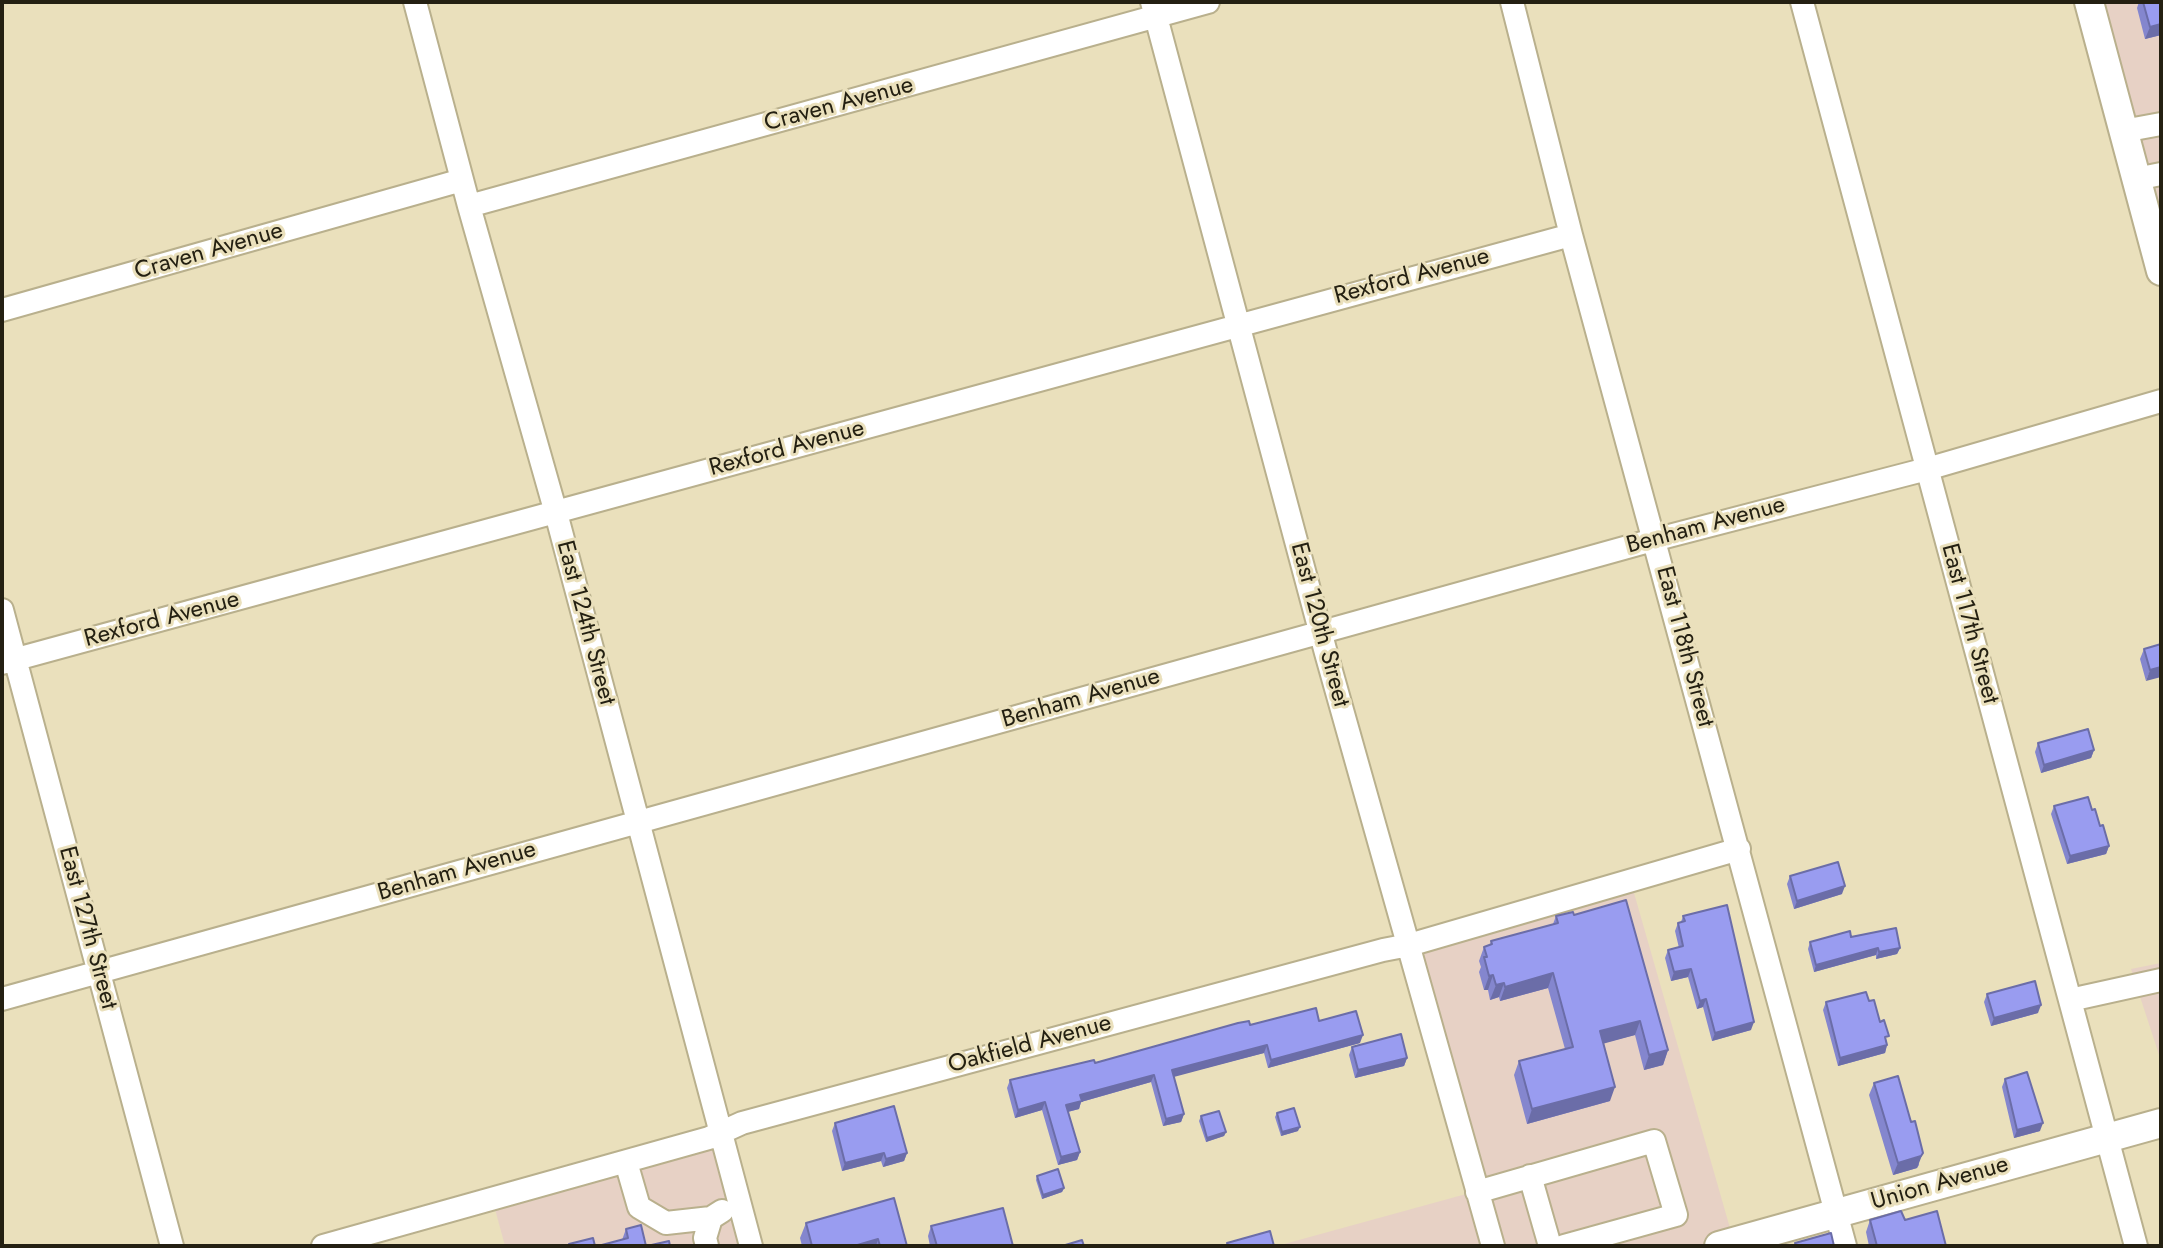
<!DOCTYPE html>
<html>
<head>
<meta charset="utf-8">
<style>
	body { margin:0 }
	#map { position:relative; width:2163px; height:1248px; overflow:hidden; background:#eae0bc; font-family:Jost,sans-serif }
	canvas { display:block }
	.frame { position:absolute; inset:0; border:4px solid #242012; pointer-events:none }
</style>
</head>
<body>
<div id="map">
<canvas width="2163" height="1248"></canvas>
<div class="frame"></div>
</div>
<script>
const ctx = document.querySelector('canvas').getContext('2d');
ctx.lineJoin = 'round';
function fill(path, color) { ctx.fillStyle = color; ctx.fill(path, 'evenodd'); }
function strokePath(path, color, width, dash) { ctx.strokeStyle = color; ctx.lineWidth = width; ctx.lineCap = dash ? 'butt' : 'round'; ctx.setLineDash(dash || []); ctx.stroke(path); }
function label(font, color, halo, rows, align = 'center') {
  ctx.font = font + ' Jost,sans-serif'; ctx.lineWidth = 6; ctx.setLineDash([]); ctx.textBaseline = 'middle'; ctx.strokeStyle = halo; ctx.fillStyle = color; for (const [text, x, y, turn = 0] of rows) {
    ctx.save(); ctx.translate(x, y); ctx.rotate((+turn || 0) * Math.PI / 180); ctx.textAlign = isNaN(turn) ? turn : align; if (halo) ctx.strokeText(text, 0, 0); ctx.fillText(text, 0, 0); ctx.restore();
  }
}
fill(new Path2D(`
	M2090 2H2161V270Z
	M1630 879 1734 1242 1719 1246H1277L1477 1191 1409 945Z
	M2161 963V1061L2131 969Z
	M722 1132 751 1246H505L492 1198Z`), '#e7d1c5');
const minor = new Path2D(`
	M415 2 469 206 556 513 751 1246
	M1152 2 1326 653 1493 1246
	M1512 2 1571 235 1845 1246
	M1802 2 2136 1246
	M2123 131 2161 124
	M2136 179 2161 174
	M469 206 1208 2
	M2 310 462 180
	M2 610 172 1246
	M2 663 1571 235
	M2 999 1642 543 1927 469 2161 401
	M2070 1000 2161 980
	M626 1162 639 1207 666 1223 711 1218
	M1530 1176 1550 1246
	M1477 1192 1654 1141 1676 1215 1564 1246
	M323 1246 709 1138 742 1123 1383 950 1409 945 1739 849
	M707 1246 705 1238 711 1218 722 1211`);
const major = new Path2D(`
	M2089 2 2161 271
	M1719 1246 2161 1123`);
strokePath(minor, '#b9b08d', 26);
strokePath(major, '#b9b08d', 32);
strokePath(minor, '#fff', 22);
strokePath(major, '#fff', 28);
fill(new Path2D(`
	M2139 2H2161V35L2145 39 2137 8Z
	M2161 644 2146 681 2140 659 2144 649Z
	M2038 743 2094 750 2091 758 2041 773 2035 752Z
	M2054 806 2092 810 2109 846 2106 854 2067 864 2051 814Z
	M1790 876 1842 894 1794 909 1787 884Z
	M1574 915 1668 1050 1663 1065 1644 1070 1635 1035 1603 1043 1610 1101 1527 1124 1514 1075 1519 1061 1565 1049 1548 988 1500 1001 1499 997 1490 1000 1488 990H1484L1479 972 1481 967 1479 961 1484 947 1490 945 1491 941 1553 924 1556 916Z
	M1683 916 1751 1030 1712 1041 1703 1007 1697 1009 1688 977 1671 981 1665 958 1668 950 1679 948 1675 931 1678 923 1681 922Z
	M1851 937 1900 948 1897 954 1876 959V955L1814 972 1808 949 1810 942Z
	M1987 994 2038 1013 1991 1026 1984 1002Z
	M1869 1001 1887 1042V1045L1885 1053 1838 1066 1823 1010 1826 1002Z
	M1319 1021 1360 1043 1268 1068 1264 1053 1174 1076 1184 1114 1181 1122 1163 1126 1151 1082 1081 1102 1079 1109 1068 1112 1080 1152 1077 1160 1058 1165 1042 1110 1015 1118 1007 1088 1010 1080 1095 1063 1250 1025Z
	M1352 1047 1407 1058 1404 1066 1355 1078 1349 1055Z
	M2005 1079 2040 1131 2014 1138 2002 1087Z
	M1874 1083 1911 1122 1919 1165 1917 1168 1893 1175 1869 1095Z
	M1277 1113 1298 1131 1281 1136 1275 1117Z
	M1201 1116 1226 1132 1224 1136 1206 1142 1199 1121Z
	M835 1123 907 1153 904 1161 883 1167 881 1161 842 1171 832 1131Z
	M1037 1176 1064 1188 1062 1192 1042 1199 1036 1180Z
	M1870 1220H1905L1946 1246H1869L1866 1232Z
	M806 1223 907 1246H802L800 1238Z
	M931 1226 1013 1246H930L928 1236Z
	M626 1229 646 1246 622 1240Z`), '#8486ce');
fill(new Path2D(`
	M2161 24V35L2145 39 2150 27Z
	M2161 667V677L2146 681 2150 670Z
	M2094 750 2091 758 2041 773 2044 765Z
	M2109 846 2106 854 2067 864 2070 856Z
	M1845 886 1842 894 1794 909 1797 901Z
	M1878 948 1876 955 1814 972 1816 965Z
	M1900 948 1897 954 1876 959 1879 952Z
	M1691 969 1688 977 1671 981 1674 972Z
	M1553 973 1548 988 1500 1001 1505 987Z
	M1493 975 1488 990H1484L1489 976Z
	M1504 983 1499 997 1490 1000 1496 985Z
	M1706 999 1703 1007 1697 1009 1700 1001Z
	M2041 1005 2038 1013 1991 1026 1994 1018Z
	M1640 1021 1635 1035 1595 1046 1600 1031Z
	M1754 1022 1751 1030 1712 1041 1715 1033Z
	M1363 1035 1360 1043 1268 1068 1271 1060Z
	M1267 1045 1264 1053 1170 1078 1172 1070Z
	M1887 1045 1885 1053 1838 1066 1840 1058Z
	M1668 1050 1663 1065 1644 1070 1649 1055Z
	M1407 1058 1404 1066 1355 1078 1358 1070Z
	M1154 1075 1151 1082 1081 1102 1079 1109 1063 1113 1066 1105 1080 1095Z
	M1615 1087 1610 1101 1527 1124 1532 1109Z
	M1045 1102 1042 1110 1015 1118 1018 1110Z
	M1184 1114 1181 1122 1163 1126 1166 1119Z
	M2043 1123 2040 1131 2014 1138 2017 1130Z
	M1300 1127 1298 1131 1281 1136 1282 1132Z
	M1226 1132 1224 1136 1206 1142 1207 1138Z
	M1080 1152 1077 1160 1058 1165 1061 1157Z
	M884 1153 881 1161 842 1171 845 1163Z
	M907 1153 904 1161 883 1167 886 1159Z
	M1923 1153 1917 1168 1893 1175 1898 1163Z
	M1064 1188 1062 1192 1042 1199 1043 1195Z
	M878 1239 876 1246H854Z`), '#6b6da8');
const building = new Path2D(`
	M2143 2H2161V24L2150 27Z
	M2161 644V667L2150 670 2144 649Z
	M2088 729 2094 750 2044 765 2038 743Z
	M2088 797 2092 810 2095 809 2100 826 2103 825 2109 846 2070 856 2054 806Z
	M1838 862 1845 886 1797 901 1790 876Z
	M1626 900 1668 1050 1649 1055 1640 1021 1600 1031 1615 1087 1532 1109 1519 1061 1573 1047 1553 973 1505 987 1504 983 1496 985 1493 975 1489 976 1484 957H1487L1484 947 1492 944 1491 941 1558 923 1556 916 1573 912 1574 915Z
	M1727 905 1754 1022 1715 1033 1706 999 1700 1001 1691 969 1674 972 1668 950 1683 946 1678 923 1685 921 1683 916Z
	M1896 928 1900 948 1879 952 1878 948 1816 965 1810 942 1850 931 1851 937Z
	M2035 981 2041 1005 1994 1018 1987 994Z
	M1866 992 1869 1001 1874 1000 1880 1022 1884 1020 1889 1036 1885 1037 1887 1045 1840 1058 1826 1002Z
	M1316 1008 1319 1021 1356 1011 1363 1035 1271 1060 1267 1045 1172 1070 1184 1114 1166 1119 1154 1075 1080 1095 1082 1101 1066 1105 1080 1152 1061 1157 1045 1102 1018 1110 1010 1080 1094 1060 1095 1063 1238 1023 1249 1021 1250 1025Z
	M1401 1034 1407 1058 1358 1070 1352 1047Z
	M2027 1072 2043 1123 2017 1130 2005 1079Z
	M1898 1076 1911 1122 1915 1121 1923 1153 1921 1156 1898 1163 1874 1083Z
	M894 1106 907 1153 886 1159 884 1153 845 1163 835 1123Z
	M1294 1108 1300 1127 1282 1132 1277 1113Z
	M1219 1111 1226 1132 1207 1138 1201 1116Z
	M1058 1169 1064 1188 1043 1195 1037 1176Z
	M894 1198 907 1246H880L878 1239 854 1246H812L806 1223Z
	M1003 1208 1013 1246H937L931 1226Z
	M1901 1211 1905 1220 1937 1211 1946 1246H1877L1870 1220Z
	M641 1225 646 1246H598L628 1238 626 1229Z
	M1270 1231 1274 1246H1228L1227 1243Z
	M1831 1233 1834 1246H1796L1795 1243Z
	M593 1238 595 1246H569V1244Z
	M1082 1240 1084 1246H1062Z
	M669 1241 670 1246H647Z`);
fill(building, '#999cf0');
strokePath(building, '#6b6da8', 2);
label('24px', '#242012', '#eae0bc', [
	["Craven Avenue",839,105,-15],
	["Craven Avenue",209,252,-16],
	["Rexford Avenue",1412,277,-15],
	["Rexford Avenue",787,449,-15],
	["Benham Avenue",1706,526,-15],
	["Rexford Avenue",162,620,-15],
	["East 124th Street",585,623,75],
	["East 117th Street",1969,624,75],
	["East 120th Street",1319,625,75],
	["East 118th Street",1684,647,75],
	["Benham Avenue",1081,699,-16],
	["Benham Avenue",457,872,-16],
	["East 127th Street",87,928,75],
	["Oakfield Avenue",1030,1045,-15],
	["Union Avenue",1940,1184,-16]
]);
</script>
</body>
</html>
